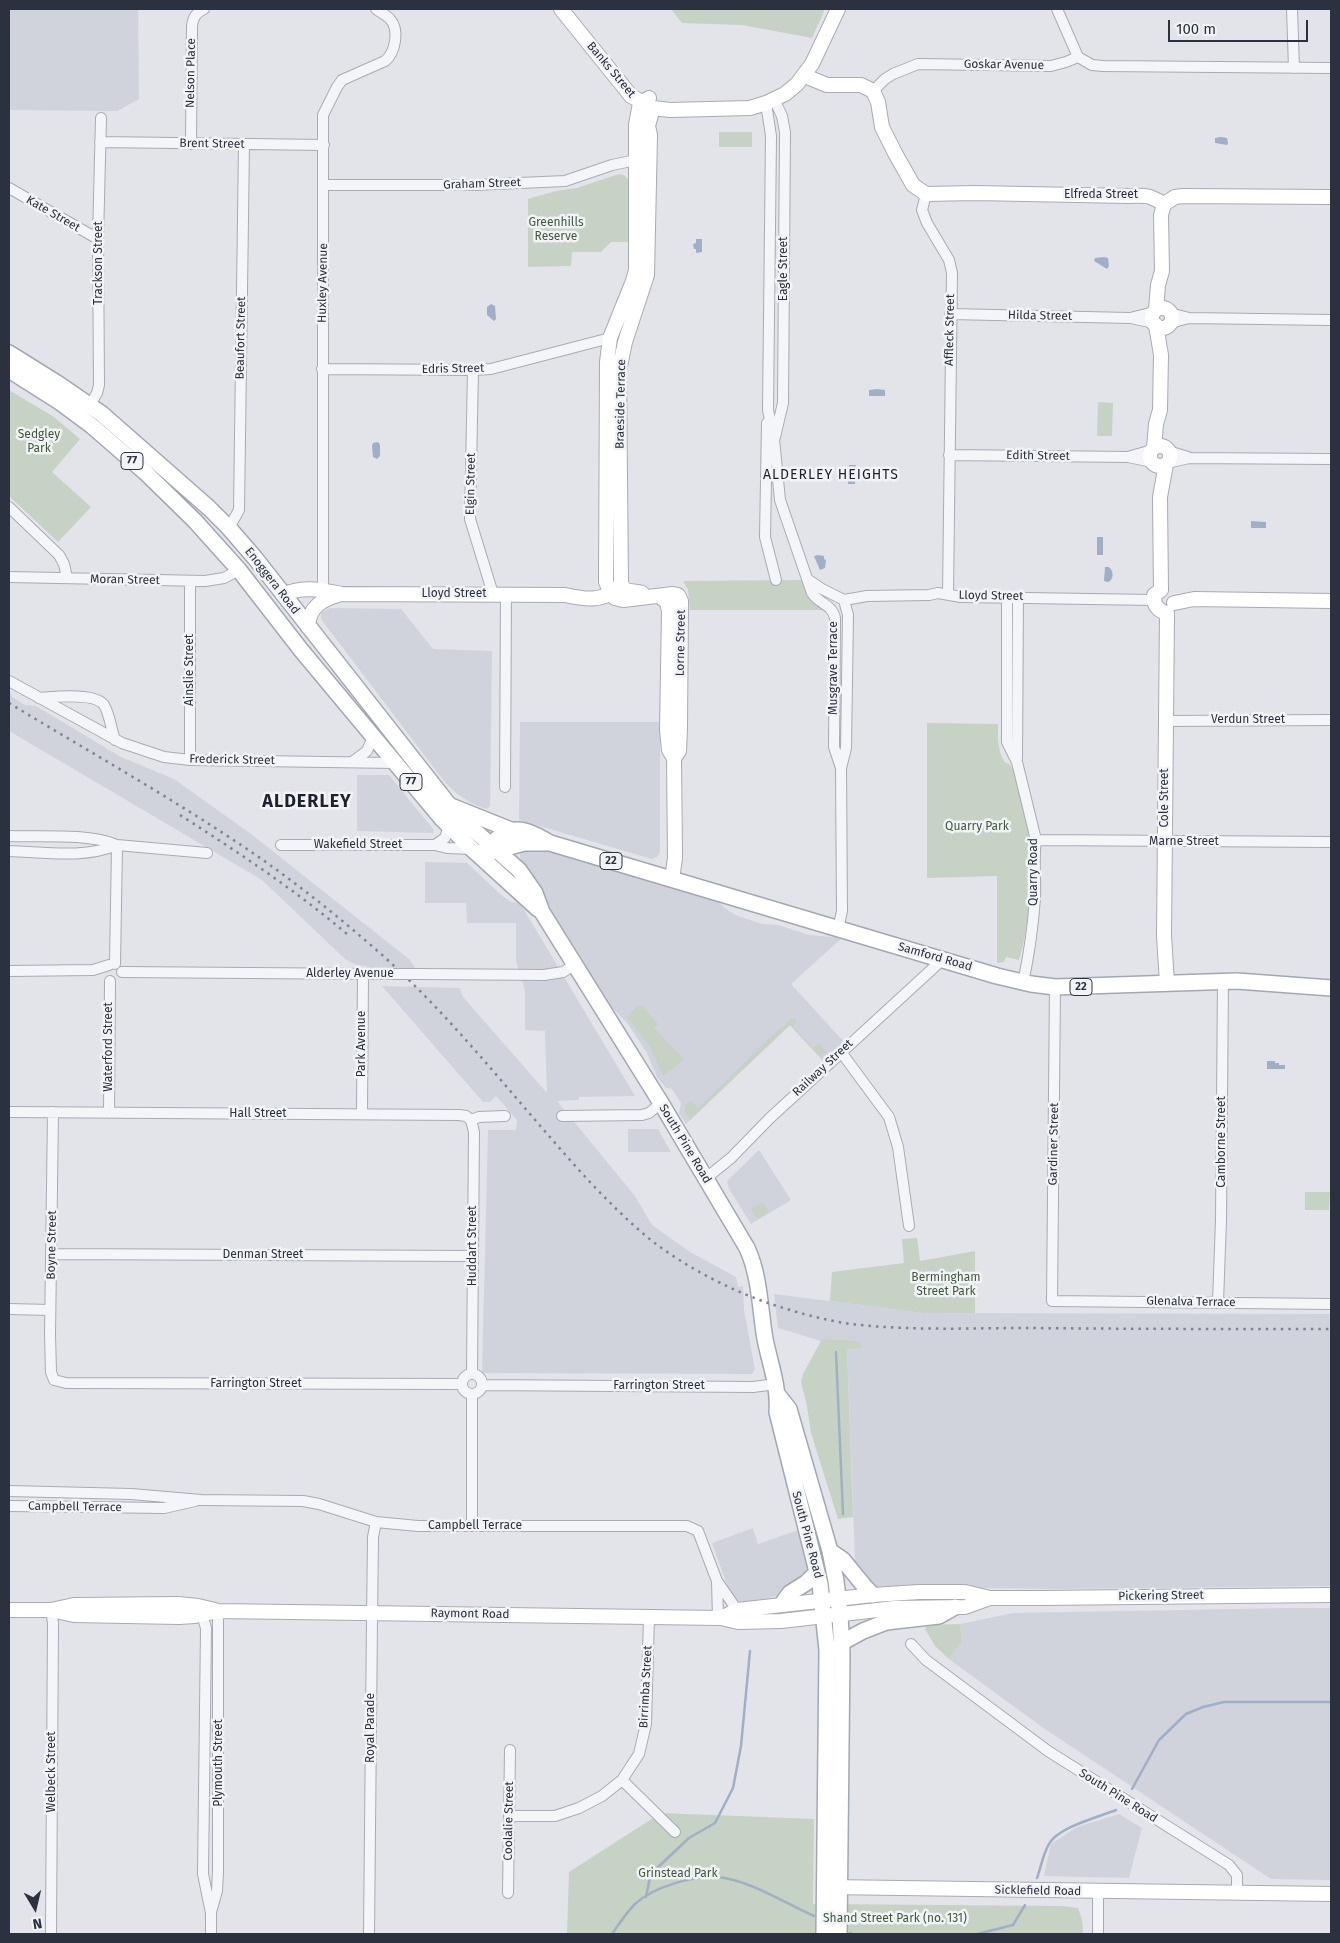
<!DOCTYPE html>
<html>
<head>
<meta charset="utf-8">
<style>
	body { margin:0 }
	#map { position:relative; width:1340px; height:1943px; overflow:hidden; background:#e2e4e9; font-family:"Fira Sans",sans-serif }
	canvas { display:block }
	.frame { position:absolute; inset:0; border:10px solid #2c313f; pointer-events:none }
	.north { position:absolute; left:10px; top:1883px; width:50px; height:50px; -webkit-text-stroke:4px #f1f3f6; paint-order:stroke; rotate:171deg; font-size:14px; font-weight:700; line-height:20px; text-align:center; color:#2c313f }
	.north::after { content:''; display:block; margin:auto; width:18px; height:22px; background:#2c313f; clip-path:polygon(50% 0,100% 100%,50% 72%,0 100%) }
	.scale { position:absolute; left:1168px; top:20px; width:140px; height:22px; box-sizing:border-box; border:2px solid #2c313f; border-top:0; padding-left:6px; font-size:15px; line-height:18px; white-space:nowrap; color:#2c313f; -webkit-text-stroke:4px #f1f3f6; paint-order:stroke }
</style>
</head>
<body>
<div id="map">
<canvas width="1340" height="1943"></canvas>
<div class="frame"></div>
<div class="north">N</div>
<div class="scale">100 m</div>
</div>
<script>
const ctx = document.querySelector('canvas').getContext('2d');
ctx.lineJoin = 'round';
function fill(path, color) { ctx.fillStyle = color; ctx.fill(path, 'evenodd'); }
function strokePath(path, color, width, dash) { ctx.strokeStyle = color; ctx.lineWidth = width; ctx.lineCap = dash ? 'butt' : 'round'; ctx.setLineDash(dash || []); ctx.stroke(path); }
function label(font, color, halo, rows, align = 'center') {
  ctx.font = font + ' "Fira Sans",sans-serif'; ctx.lineWidth = 5; ctx.setLineDash([]); ctx.textBaseline = 'middle'; ctx.strokeStyle = halo; ctx.fillStyle = color; for (const [text, x, y, turn = 0] of rows) {
    ctx.save(); ctx.translate(x, y); ctx.rotate((+turn || 0) * Math.PI / 180); ctx.textAlign = isNaN(turn) ? turn : align; if (halo) ctx.strokeText(text, 0, 0); ctx.fillText(text, 0, 0); ctx.restore();
  }
}
fill(new Path2D(`
	M9 9H138L139 99 117 111 9 110Z
	M330 608 401 609 433 649 492 651 490 806 487 809 483 808 471 803 456 793 444 781 321 619V613Z
	M9 688 12 697 25 705 36 706 121 757 174 779 251 834 409 959 417 970 367 969 366 966 356 965 345 959 262 880 9 731Z
	M520 722H660V852L658 856 652 859 519 820Z
	M357 775H389L434 830 433 833 357 831Z
	M522 850H545L687 892 718 902 729 911 738 916 762 924 778 925 809 935 842 938 791 984 844 1042 824 1062 790 1025 686 1124 679 1113 681 1103 672 1089 666 1088 657 1077 647 1053 628 1024 607 1002 520 862V852Z
	M425 862 467 863 501 895 511 902 520 903 635 1096 579 1097V1100L557 1101 635 1196 652 1225 690 1252 736 1277 738 1287 743 1286 744 1310 755 1369 752 1374 482 1373 488 1130H516L517 1120 496 1096 490 1102H483L382 986 460 988 463 997 547 1093 545 1031 525 1030V990L516 961V923H467L466 903H425Z
	M628 1129H658L671 1152H628Z
	M759 1150 791 1200 751 1224 729 1189 727 1181Z
	M774 1294 923 1313 1331 1314V1586L1061 1589 873 1587 849 1562 855 1559 847 1349 778 1328Z
	M753 1528 758 1544 801 1529 809 1569 804 1579 795 1586 776 1596 760 1601 742 1602 735 1600 731 1596 712 1543Z
	M1290 1608H1331V1880L1271 1879 1042 1727 949 1659 962 1641 960 1624 1013 1613Z
	M1119 1814 1142 1828 1129 1878 1044 1876 1051 1844 1077 1827Z`), '#d0d3db');
fill(new Path2D(`
	M671 9H825L812 38 742 25 682 23Z
	M719 132H752V147H719Z
	M619 174 624 175 628 179V242H611L601 252H572L571 266 528 267V199L556 191 577 188Z
	M9 390 54 417 80 439 52 472 91 507 58 542 9 496Z
	M1098 402 1113 403 1112 436H1097Z
	M802 580 808 595 824 610H690L688 590 683 581Z
	M927 723 998 724C998 736 997 750 1004 761 1006 764 1007 762 1010 765 1014 770 1017 781 1019 787 1035 843 1035 904 1019 960L1006 957 1004 962 997 963V876L927 878Z
	M638 1005 642 1006 658 1024 654 1028 684 1059 674 1068 663 1076 650 1047 627 1017Z
	M793 1018 798 1021 793 1026 813 1048 819 1043 826 1052 820 1057 790 1025 690 1120 685 1111V1105L691 1101 698 1108 779 1029 785 1025 790 1019Z
	M1305 1192H1330L1329 1210H1305Z
	M763 1202 769 1212 757 1219 751 1209Z
	M917 1238 920 1261 975 1251V1313H923L830 1301 832 1272 904 1263 902 1239Z
	M822 1339 854 1341 859 1342 862 1348 847 1349 853 1517 838 1519 811 1433 807 1406 801 1382 803 1374Z
	M960 1624 962 1641 949 1659 935 1646 925 1629 928 1625Z
	M661 1813 814 1819 813 1904 1062 1906 1078 1908 1082 1920 1083 1934H567L569 1872Z`), '#c6d2c4');
fill(new Path2D(`
	M1221 137 1227 138 1228 143 1227 145 1215 143V138Z
	M696 239H702V252L696 253V249H694L693 244 696 243Z
	M1104 257 1108 258 1109 266 1107 269 1094 261 1095 258Z
	M491 304 495 306 496 319 494 321 487 315V307Z
	M877 389 885 390V396H869V390Z
	M378 442 380 445V456L377 459 373 457 372 446 373 443Z
	M849 465H856L855 484H848Z
	M1251 521 1266 522V528H1251Z
	M1097 537H1103V555H1097Z
	M818 555 824 556V559L826 560 825 568 820 570 814 556Z
	M1105 567H1109C1114 571 1114 580 1108 582L1104 581Z
	M1267 1061H1275V1063H1279V1065H1285V1069H1267Z`), '#a0afc5');
strokePath(new Path2D(`
	M836 1352 843 1514
	M1132 1789 1159 1740 1186 1714 1203 1707 1224 1702H1331
	M1037 1878C1041 1867 1043 1854 1049 1844 1058 1827 1099 1817 1116 1810
	M646 1897 650 1877 655 1870 689 1838 715 1823 733 1788 741 1746 750 1651
	M850 1933 852 1934
	M612 1934C619 1924 626 1913 635 1904 653 1887 694 1875 718 1877 749 1880 785 1903 814 1916
	M977 1934 1013 1925 1025 1905`), '#a0afc5', 2.5);
const street = new Path2D(`
	M1057 9 1078 57
	M1292 9 1294 68
	M873 91 885 79 893 74 918 64 1051 66 1066 62 1078 57 1092 65 1103 66 1331 68
	M774 99 782 116 785 132 783 403 775 437
	M766 103 771 136 768 410 774 439 780 500 812 593C819 604 832 604 835 618L834 747 841 768
	M100 142 324 145
	M191 144 192 26C193 17 196 13 204 9
	M324 185H475L565 181 612 165 636 160
	M9 188 98 239
	M926 194 922 210 927 223 949 260 952 273 948 593
	M1170 313 1189 318
	M950 314 1130 318 1154 312
	M1131 318 1154 323
	M1170 323 1189 318 1331 320
	M322 369 473 370 491 369 610 338
	M473 370 470 519 493 594
	M90 405 97 393 99 385 98 239 101 118
	M767 423 765 537 776 580
	M1168 451 1188 457
	M949 455 1128 457 1152 462
	M1128 457 1152 450
	M1167 463 1189 458 1331 459
	M9 507 59 555 64 564 67 578
	M229 528 239 510 244 145
	M9 577 205 581 224 578 239 570
	M807 579 822 589 844 600 867 596 929 595 938 593 961 597 1154 600
	M323 590V115L337 87 342 80 385 61C395 53 400 30 390 19 386 15 380 12 376 9
	M1007 597V742L1017 762 1036 840C1033 860 1036 879 1035 898 1033 927 1029 955 1023 983
	M9 681 122 743 164 757 190 760 395 763
	M39 698C54 697 95 692 104 705 110 715 111 729 115 740
	M1165 721 1331 720
	M1017 758 1018 597
	M190 760V581
	M352 762 367 751 373 737
	M505 787 506 594
	M9 836C40 837 88 833 117 845L207 853
	M1036 840 1331 842
	M281 845H435L447 848 472 849
	M435 845 445 838 449 826
	M9 851C44 852 84 859 117 845
	M838 929 842 911 841 768 846 748 848 615 844 600
	M115 964 117 845
	M9 971 93 970 109 965
	M122 972 377 974
	M420 974 544 975 563 972 574 965
	M1055 987 1052 1301 1331 1304
	M841 1052 889 1117 898 1147 909 1226
	M9 1112 459 1115 466 1116 471 1120 479 1117 505 1116
	M53 1112 50 1335 51 1372 54 1380 66 1383 462 1384
	M109 1113 110 981
	M362 1114 363 974
	M562 1116 642 1115 649 1113 661 1103
	M471 1120 474 1132 472 1374
	M705 1179 731 1158 770 1118 942 960
	M53 1254 473 1256
	M1218 1302 1221 1220 1223 981
	M9 1309 50 1310
	M462 1384a10 10 0 1 1 20 0a10 10 0 1 1-20 0Z
	M482 1385 753 1387 776 1384
	M9 1491 131 1494 201 1500 303 1501 319 1504 376 1522 418 1526H687L698 1531 717 1581 737 1610
	M9 1506 164 1508 195 1501
	M472 1526V1394
	M717 1581 718 1618
	M51 1610 53 1623 51 1934
	M202 1615 206 1628 203 1874 211 1913V1934
	M911 1644 926 1660 1048 1751 1229 1865 1237 1875V1893
	M622 1780 675 1832
	M510 1816H555L579 1808 602 1796 622 1780 639 1754 646 1724 649 1617
	M508 1893 510 1750
	M211 1912 217 1891 218 1872V1611
	M369 1934 372 1621 373 1537 376 1522
	M1098 1934V1892`);
const secondary = new Path2D(`
	M561 9 631 96 653 108 670 110 750 108 766 103 785 94 797 84 812 64 838 9
	M805 76 827 85H861L873 91 878 102 882 127 895 153 913 185 926 194 974 193 1129 196C1146 195 1149 195 1164 204
	M649 98 640 103 636 125V270L633 281 610 338 607 362 606 582 611 594 615 598 623 600 673 594 678 595 681 601 680 728 679 751 674 758
	M1164 204 1175 197 1183 196 1331 197
	M1152 318a10 10 0 1 1 20 0a10 10 0 1 1-20 0Z
	M1156 310 1158 285 1162 271 1161 215 1164 204
	M1150 456a10 10 0 1 1 20 0a10 10 0 1 1-20 0Z
	M1154 448 1156 424 1160 410 1161 355 1156 325
	M1161 590 1160 497 1166 464
	M1161 590 1154 595C1153 605 1158 611 1167 613
	M642 593C633 590 623 594 621 582L619 371 625 342 647 275 650 135 648 126 653 108
	M283 595C302 585 322 590 342 594L565 595C588 600 598 601 619 590
	M659 596 667 602 669 611 667 730 669 750 674 758 675 858 672 879
	M1174 603 1194 599 1331 601
	M1167 613 1164 936 1167 983
	M308 627C309 606 323 599 341 594
	M9 1610H51L74 1605 178 1604 198 1606 215 1610
	M51 1610 74 1615 179 1617 195 1616 218 1611 721 1618 738 1622 781 1621 895 1608 965 1607 990 1598
	M721 1618 737 1610 873 1595 919 1592H965L990 1598H1040L1331 1595
	M829 1887 1331 1894`);
const primary = new Path2D(`
	M9 353 57 383 102 414 209 508 229 528 255 558 456 814 519 870 535 893 542 912 661 1103 747 1248C760 1276 760 1310 765 1339 770 1364 779 1386 777 1412L820 1584 827 1650 824 1934
	M9 370 61 403 92 426 146 473 195 521 239 570 301 650 442 819 472 849 538 909
	M451 806 511 830
	M491 852 524 843H546
	M480 855C507 828 514 821 550 843L997 976 1031 984 1055 987 1237 981 1331 988
	M778 1395 789 1409 830 1551 836 1581 840 1615 842 1653 839 1934
	M830 1551 843 1560 865 1587 873 1595
	M782 1604 790 1593 806 1583 817 1572
	M841 1643 863 1631 886 1622 939 1616 955 1607`);
strokePath(street, '#a8abb3', 12);
strokePath(secondary, '#a8abb3', 16);
strokePath(primary, '#a2a8b3', 18);
strokePath(street, '#f4f5f8', 10);
strokePath(secondary, '#fff', 14);
strokePath(primary, '#fff', 15);
strokePath(new Path2D(`
	M9 703C88 751 170 797 247 849 294 881 338 916 381 954 443 1009 495 1074 549 1136 581 1173 614 1210 652 1241 686 1267 728 1289 768 1303 795 1312 823 1320 851 1324 909 1331 970 1328 1029 1328 1130 1329 1230 1329 1331 1329
	M180 815C238 852 295 890 347 934`), '#7d8391', 2.5, [2.5, 5]);
const streetBridge = new Path2D(`
	M377 974H420`);
strokePath(streetBridge, '#a8abb3', 12, []);
strokePath(streetBridge, '#f4f5f8', 10);
for (const [x, y, w] of [
	[132,461,22],
	[411,782,22],
	[611,861,22],
	[1081,987,22]
]) { const box = new Path2D(); box.roundRect(x - w / 2, y - 8.5, w, 17, 4); ctx.fillStyle = '#f1f3f6'; ctx.fill(box); strokePath(box, '#2c313f', 1); }
label('bold 11px', '#2c313f', null, [
	["77",132,461],
	["77",411,782],
	["22",611,861],
	["22",1081,987]
]);
label('12px', '#2c313f', '#f1f3f6', [
	["Goskar Avenue",1004,65,1],
	["Banks Street",611,70,50],
	["Nelson Place",191,73,-89],
	["Brent Street",212,144,1],
	["Graham Street",482,184,-2],
	["Elfreda Street",1101,195],
	["Kate Street",53,214,30],
	["Trackson Street",99,263,-90],
	["Eagle Street",784,269,-90],
	["Huxley Avenue",323,283,-89],
	["Hilda Street",1040,316,1],
	["Affleck Street",950,330,-89],
	["Beaufort Street",241,338,-89],
	["Edris Street",453,369,-1],
	["Braeside Terrace",621,404,-89],
	["Edith Street",1038,456,1],
	["Elgin Street",471,484,-89],
	["Moran Street",125,580,1],
	["Enoggera Road",272,581,52],
	["Lloyd Street",454,594],
	["Lloyd Street",991,596,1],
	["Lorne Street",681,643,-89],
	["Musgrave Terrace",834,668,-90],
	["Ainslie Street",190,670,-90],
	["Verdun Street",1248,720],
	["Frederick Street",232,760,1],
	["Cole Street",1165,798,-90],
	["Marne Street",1184,842],
	["Wakefield Street",358,845],
	["Quarry Road",1034,872,-90],
	["Samford Road",935,957,16],
	["Alderley Avenue",350,974],
	["Park Avenue",362,1044,-90],
	["Waterford Street",109,1047,-90],
	["Railway Street",823,1068,-43],
	["Hall Street",258,1114],
	["Camborne Street",1222,1142,-90],
	["South Pine Road",685,1144,59],
	["Gardiner Street",1054,1144,-89],
	["Boyne Street",52,1245,-89],
	["Huddart Street",473,1246,-90],
	["Denman Street",263,1255],
	["Glenalva Terrace",1191,1302,1],
	["Farrington Street",256,1384],
	["Farrington Street",659,1386],
	["Campbell Terrace",75,1507,1],
	["Campbell Terrace",475,1526],
	["South Pine Road",807,1535,75],
	["Pickering Street",1161,1596,-1],
	["Raymont Road",470,1614,1],
	["Birrimba Street",646,1687,-87],
	["Royal Parade",371,1728,-90],
	["Plymouth Street",219,1763,-90],
	["Welbeck Street",52,1772,-90],
	["South Pine Road",1118,1796,32],
	["Coolalie Street",509,1821,-89],
	["Sicklefield Road",1038,1891,1]
]);
label('12px', '#3e5a3a', '#f1f3f6', [
	["Greenhills",556,223],
	["Reserve",556,237],
	["Sedgley",39,435],
	["Park",39,449],
	["Quarry Park",977,827],
	["Bermingham",946,1278],
	["Street Park",946,1292],
	["Grinstead Park",678,1874],
	["Shand Street Park (no. 131)",895,1919]
]);
ctx.letterSpacing = '1px';
label('14px', '#1e2230', '#f1f3f6', [
	["ALDERLEY HEIGHTS",831,475]
]);
ctx.letterSpacing = '0px';
ctx.letterSpacing = '1px';
label('bold 18px', '#1e2230', '#f1f3f6', [
	["ALDERLEY",307,802]
]);
ctx.letterSpacing = '0px';
</script>
</body>
</html>
